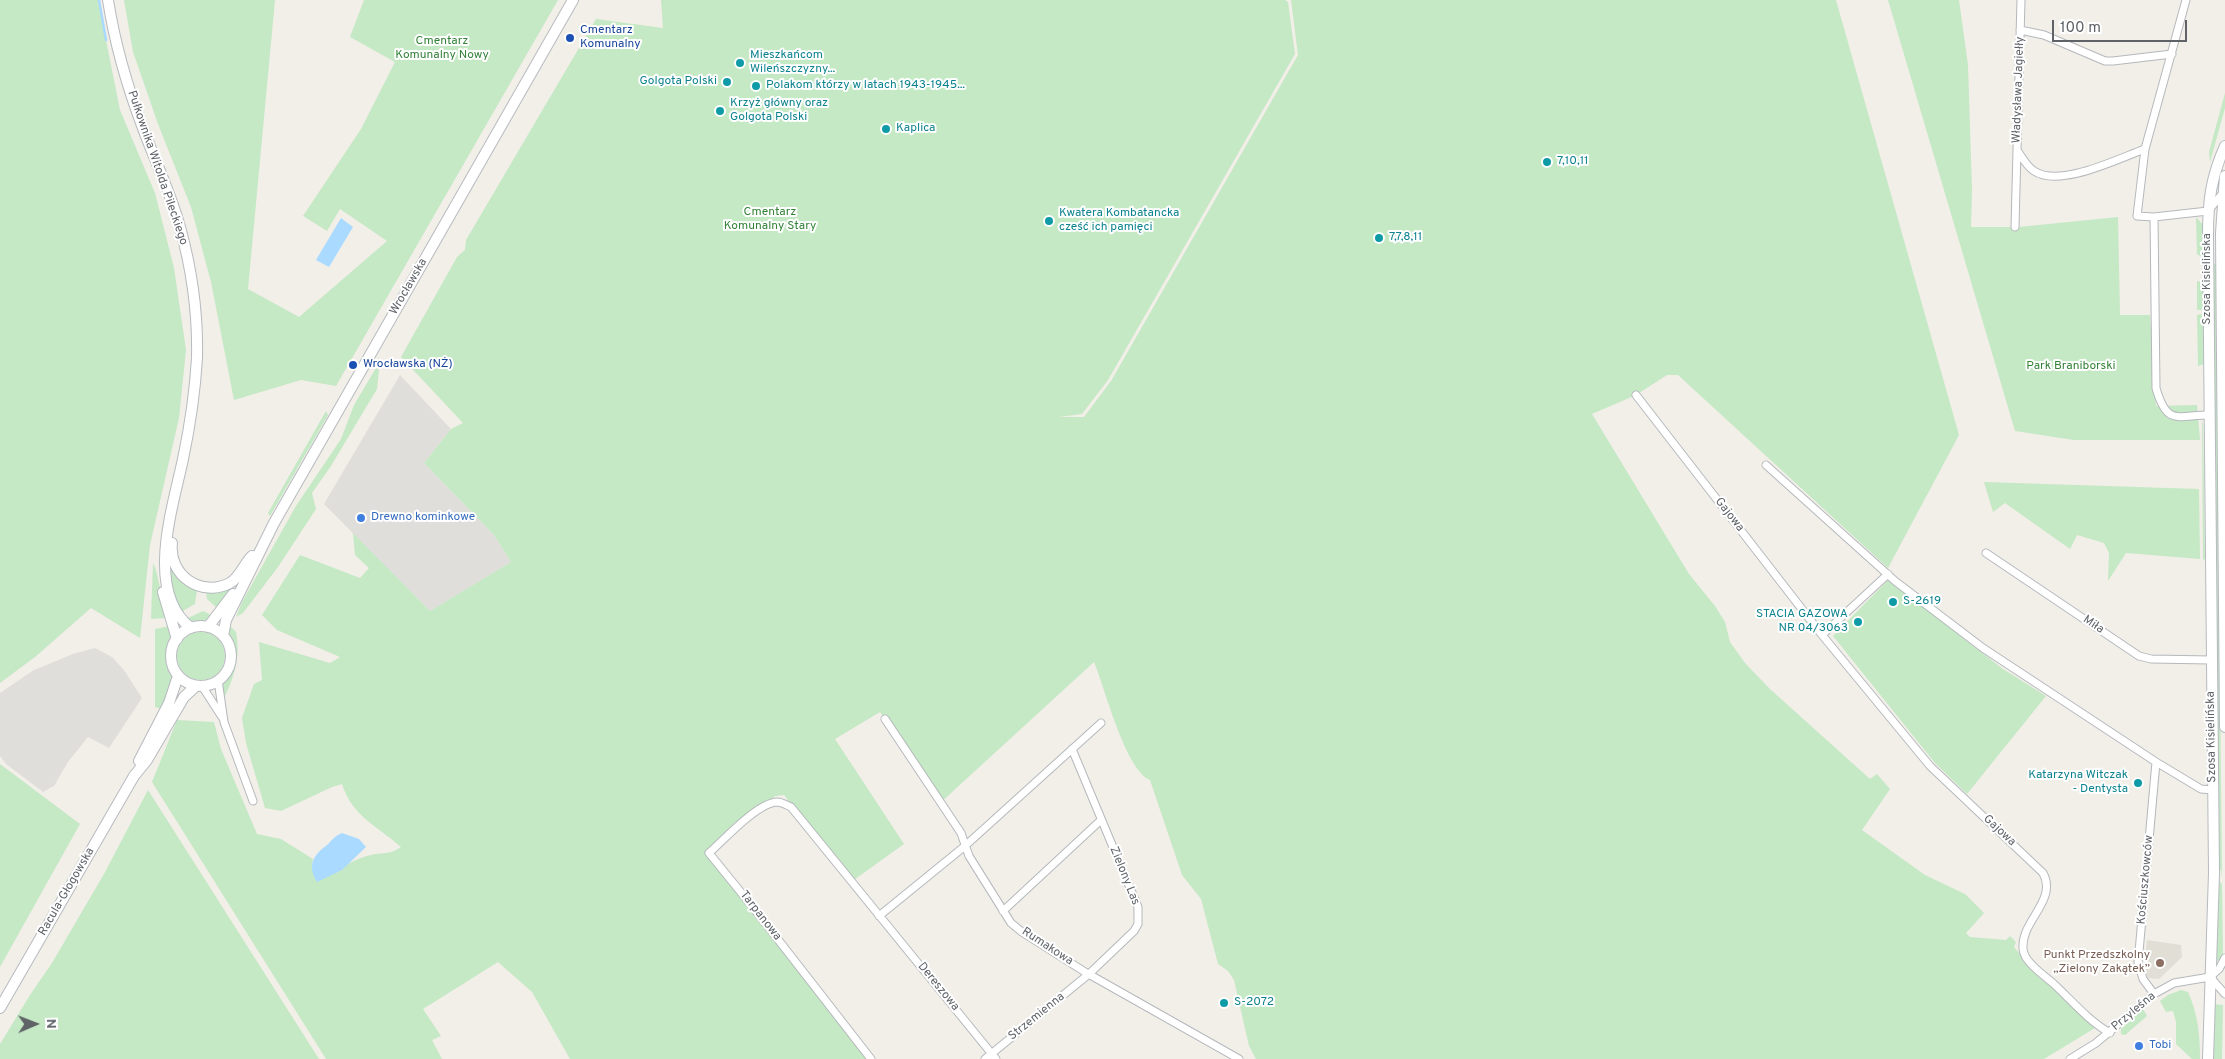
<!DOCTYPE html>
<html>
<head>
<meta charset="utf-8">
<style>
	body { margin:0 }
	#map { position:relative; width:2225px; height:1059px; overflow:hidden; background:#f1efe8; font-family:Overpass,sans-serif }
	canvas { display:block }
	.north { position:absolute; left:10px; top:999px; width:50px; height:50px; -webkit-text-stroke:4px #fff; paint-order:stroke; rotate:89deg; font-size:14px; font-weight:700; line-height:20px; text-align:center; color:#5f6368 }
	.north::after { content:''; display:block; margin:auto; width:18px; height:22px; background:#5f6368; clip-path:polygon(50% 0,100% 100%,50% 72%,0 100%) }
	.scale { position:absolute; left:2052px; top:20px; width:135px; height:22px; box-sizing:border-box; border:2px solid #5f6368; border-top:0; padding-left:6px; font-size:15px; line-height:18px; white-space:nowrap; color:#5f6368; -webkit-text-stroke:4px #fff; paint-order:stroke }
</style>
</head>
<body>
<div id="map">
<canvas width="2225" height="1059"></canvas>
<div class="north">N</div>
<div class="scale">100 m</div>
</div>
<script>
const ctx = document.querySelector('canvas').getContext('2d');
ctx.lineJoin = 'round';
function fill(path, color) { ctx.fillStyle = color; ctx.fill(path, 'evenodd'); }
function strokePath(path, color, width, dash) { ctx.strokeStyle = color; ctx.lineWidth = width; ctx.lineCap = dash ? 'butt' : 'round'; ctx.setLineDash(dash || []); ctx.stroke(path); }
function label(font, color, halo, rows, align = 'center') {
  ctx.font = font + ' Overpass,sans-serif'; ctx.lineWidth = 4; ctx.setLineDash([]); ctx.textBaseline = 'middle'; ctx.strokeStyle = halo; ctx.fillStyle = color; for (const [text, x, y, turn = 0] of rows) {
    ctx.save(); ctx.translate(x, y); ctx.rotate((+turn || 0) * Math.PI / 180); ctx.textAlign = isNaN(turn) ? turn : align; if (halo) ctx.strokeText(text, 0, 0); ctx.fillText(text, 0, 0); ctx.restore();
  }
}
fill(new Path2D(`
	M400 375 451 429 424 463 494 535 511 562 430 611 324 504Z
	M95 648 112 657 124 670 142 698 109 748 88 737 68 762 54 786 43 792 6 764 0 756V693L34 670 73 654Z`), '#e0deda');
fill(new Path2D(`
	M2147 940 2181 945 2182 957 2159 979 2148 978 2144 969Z`), '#e1ded6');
fill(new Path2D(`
	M0 0H98L120 110 155 193 174 268 186 350 179 418 150 545 140 638 91 608 35 657 0 683Z
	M124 0H275L248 289 299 317 387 241 340 209 327 231 303 216 361 129 395 62 350 37 364 0H558L336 386 301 380 234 400 211 282 191 207 158 124 133 52Z
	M661 0H1285L1288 2 1295 54 1108 380 1082 414 1059 417H1084L1111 381 1298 55 1291 0H1836L1959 435 1888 568 1678 375H1667L1636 395 1592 414 1689 574 1715 606 1725 622 1730 642 1745 663 1770 689 1870 779 1877 774 1890 789 1862 830 1925 875 1965 894 1984 913 1966 933 1970 937 2006 940 2010 936 2016 942 2014 947 2030 966 2095 1028 2044 1059H1256L1249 1046 1234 980 1228 971 1218 964 1201 899 1182 875 1150 780C1125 769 1105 688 1094 662L939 804 880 712 835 739 904 844 851 882 784 795 775 796 710 854 867 1059H570L532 992 498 962 423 1009 441 1036 432 1040 442 1059H326L152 782 177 720 214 722 221 749 257 834 281 839 313 859 312 866 325 878C338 869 356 858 371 855 385 852 389 855 401 847 377 826 352 816 342 784L332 787 281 811 265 808 246 743 242 718 254 684 262 680 259 642 330 663 340 657 277 630 262 615 300 555 360 578 369 568 355 555 353 533 430 611 511 562 494 535 424 463 451 429 463 423 401 357 457 257 465 250 466 240 596 19 663 28Z
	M1888 0H1959L1968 65 1972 190 1971 227H2019L2118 217 2120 315H2150L2156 406 2197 405 2200 440H2074L2015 431Z
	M2225 93V108L2210 162 2209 152Z
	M2196 217 2203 225V256H2200L2197 254Z
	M2213 264H2216L2222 878 2221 870 2218 869Z
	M2197 281 2203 282V310H2197Z
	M2201 314 2203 315 2204 364 2198 366 2197 315Z
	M376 368 379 370 377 389 331 466 312 493 316 509 278 567 243 613 236 617 242 602 296 506 341 439 354 405Z
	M326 411 328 415 270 516 268 513Z
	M2203 422 2205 559 2203 560 2202 423Z
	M1984 482 2199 489 2200 559 2126 553 2108 581 2109 553 2104 543 2077 535 2070 549 2005 503 1993 512Z
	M153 563 156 570 167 618 151 619Z
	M169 566 183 583 197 590 195 604 181 612 170 584Z
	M1888 580 2003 669 2046 696 1967 794 1935 763 1833 636Z
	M232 587 218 609 207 599 206 591Z
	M203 611 213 616 200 623 186 619Z
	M228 624 236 632C241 656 234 679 223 700L222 686 235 662V651L228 635Z
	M170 626 172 637 168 661 174 679 162 709 155 707V629Z
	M177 656a24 24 0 1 1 48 0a24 24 0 1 1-48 0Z
	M0 764 80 824 0 967Z
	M148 790 319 1059H0V1044L30 995 52 963 104 874Z
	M2218 875 2219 881 2222 884 2223 954 2220 960 2216 961Z
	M2181 990 2188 992C2198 1014 2200 1035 2200 1059H2192L2176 1044V1022L2173 1011 2166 1012 2160 1001 2168 995Z
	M2213 1004 2223 1005 2222 1059H2213Z
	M2143 1009 2147 1016 2125 1035 2121 1034V1029Z`), '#c5e8c5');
fill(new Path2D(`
	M341 218 353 227 329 267 316 260Z
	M342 833 359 839 366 847 342 870 317 882C307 866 313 855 327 845 332 840 336 835 342 833Z`), '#aadaff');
strokePath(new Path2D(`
	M99 0 106 40`), '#aadaff', 2.5);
const street = new Path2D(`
	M2021 0 2017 150C2022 157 2026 166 2034 171 2060 188 2117 159 2145 149
	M2186 0 2145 149 2137 216 2154 217 2208 211 2223 193
	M2020 30 2044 35 2105 61H2113L2172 54
	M2154 217 2156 388C2167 427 2178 415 2209 415
	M2015 227 2017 150
	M1636 395 1822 635 1930 766 2043 873C2058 900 2021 921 2023 948 2023 951 2025 956 2027 959 2034 969 2046 977 2055 985 2072 1001 2089 1021 2110 1033
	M1766 465 1895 581 1983 648 2156 762 2201 789 2212 790
	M1986 553 2139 656 2151 659 2211 660
	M1822 635 1888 574
	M218 680 224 722 253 801
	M202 686 222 717
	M885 719 961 833 969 856 1011 923 1022 932 1085 972 1239 1059
	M1003 911 1101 820
	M879 916 965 846 1101 723
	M2210 977 2225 994
	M2154 994 2143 979 2138 963 2156 762
	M871 1059 752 906 709 853C724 840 757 803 777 802 782 802 786 805 791 807L996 1059
	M985 1059 1089 974 1134 931 1138 924V907L1072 749
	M2070 1059 2096 1043 2154 994 2174 983 2210 977 2219 969 2225 958`);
const secondary = new Path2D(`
	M108 0C115 45 128 89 144 131 156 163 171 194 180 227 192 270 198 314 197 358 195 392 190 426 183 459 173 507 144 592 191 628
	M2225 176 2221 233 2225 727
	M172 543C168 575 201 598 230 583 240 577 244 564 252 556
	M163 592 177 639
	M171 656a30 30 0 1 1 60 0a30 30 0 1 1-60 0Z
	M208 627 233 594
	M223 636 226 620 274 523 573 0
	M139 761 169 703 178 676
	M0 1008 134 776 147 760 184 697 196 686
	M2208 1059 2214 873 2208 235C2208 201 2211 177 2225 146`);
strokePath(street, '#b5b8bc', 9);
strokePath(secondary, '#b6babf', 12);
strokePath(street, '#fff', 7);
strokePath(secondary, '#fff', 10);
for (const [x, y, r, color] of [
	[570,38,5,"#1a4fb4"],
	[740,63,5,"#0f9aa8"],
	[727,82,5,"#0f9aa8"],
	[756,86,5,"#0f9aa8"],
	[720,111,5,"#0f9aa8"],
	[886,129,5,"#0f9aa8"],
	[1547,162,5,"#0f9aa8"],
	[1049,221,5,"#0f9aa8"],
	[1379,238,5,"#0f9aa8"],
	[353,365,5,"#1a4fb4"],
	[361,518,5,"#3f7fe0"],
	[1893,602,5,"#0f9aa8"],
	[1858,622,5,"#0f9aa8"],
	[2138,783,5,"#0f9aa8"],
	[2160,963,5,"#8d6e63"],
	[1224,1003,5,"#0f9aa8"],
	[2139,1046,5,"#3f7fe0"]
]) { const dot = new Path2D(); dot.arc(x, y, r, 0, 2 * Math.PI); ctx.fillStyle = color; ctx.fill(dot); strokePath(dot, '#fff', 2); }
label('12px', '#164399', '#fff', [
	["Cmentarz",580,31],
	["Komunalny",580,45],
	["Wrocławska (NŻ)",363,365]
], 'left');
label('12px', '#348238', '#fff', [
	["Cmentarz",442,42],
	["Komunalny Nowy",442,56],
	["Cmentarz",770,213],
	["Komunalny Stary",770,227],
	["Park Braniborski",2071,367]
]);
label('12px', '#0d838f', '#fff', [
	["Mieszkańcom",750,56],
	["Wileńszczyzny...",750,70],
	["Golgota Polski",717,82,"right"],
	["Polakom którzy w latach 1943-1945...",766,86],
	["Krzyż główny oraz",730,104],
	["Golgota Polski",730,118],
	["Kaplica",896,129],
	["7,10,11",1557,162],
	["Kwatera Kombatancka",1059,214],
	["cześć ich pamięci",1059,228],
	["7,7,8,11",1389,238],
	["S-2619",1903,602],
	["STACIA GAZOWA",1848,615,"right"],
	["NR 04/3063",1848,629,"right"],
	["Katarzyna Witczak",2128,776,"right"],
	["- Dentysta",2128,790,"right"],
	["S-2072",1234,1003]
], 'left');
label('12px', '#5f6368', '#fff', [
	["Władysława Jagiełły",2019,90,-88],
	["Pułkownika Witolda Pileckiego",157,168,71],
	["Szosa Kisielińska",2208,279,-90],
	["Wrocławska",409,287,-60],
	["Gajowa",1729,515,52],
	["Miła",2093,625,34],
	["Szosa Kisielińska",2212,737,-91],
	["Gajowa",1999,831,43],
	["Zielony Las",1124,876,68],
	["Kościuszkowców",2146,880,-85],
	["Racula-Głogowska",67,892,-60],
	["Tarpanowa",760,916,52],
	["Rumakowa",1047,947,33],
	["Dereszowa",938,987,51],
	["Przyleśna",2134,1012,-40],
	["Strzemienna",1037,1017,-39]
]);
label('12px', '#366cbe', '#fff', [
	["Drewno kominkowe",371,518],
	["Tobi",2149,1046]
], 'left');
label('12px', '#785e54', '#fff', [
	["Punkt Przedszkolny",2150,956],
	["„Zielony Zakątek”",2150,970]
], 'right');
</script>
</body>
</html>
